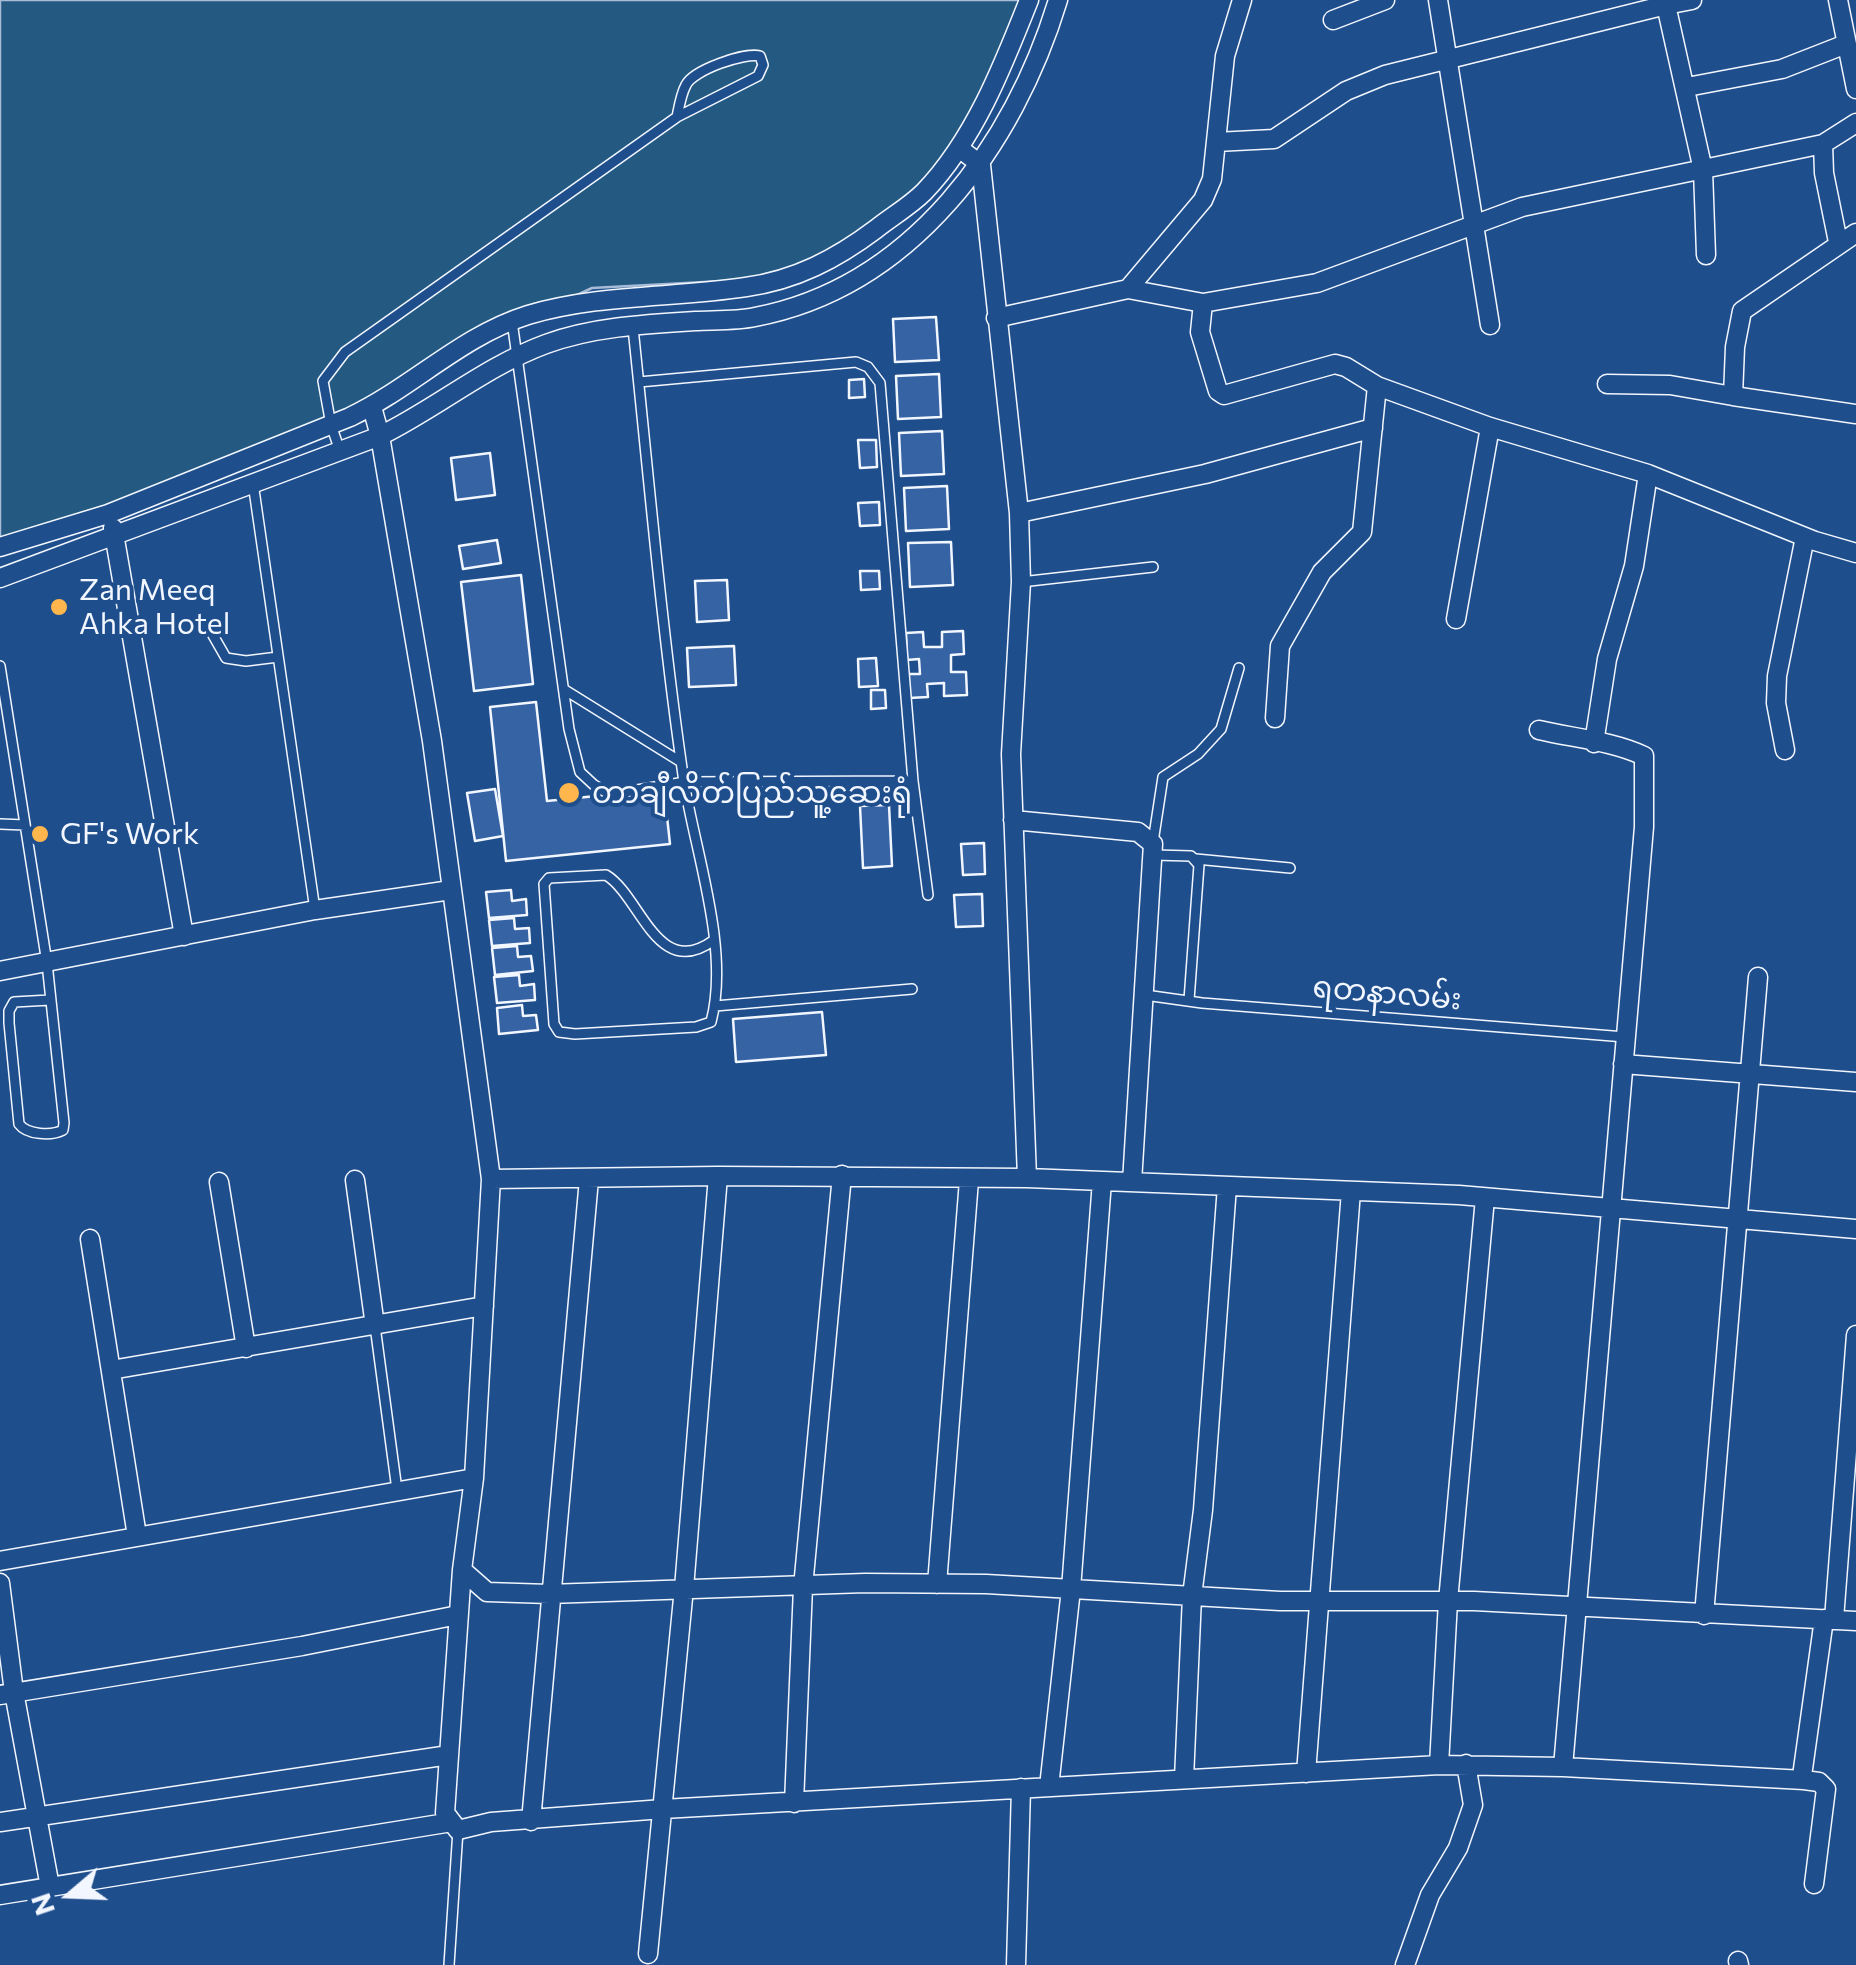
<!DOCTYPE html>
<html>
<head>
<meta charset="utf-8">
<style>
	body { margin:0 }
	#map { position:relative; width:1856px; height:1965px; overflow:hidden; background:#1f4e8c; font-family:Commissioner,sans-serif }
	canvas { display:block }
	.north { position:absolute; left:20px; top:1845px; width:100px; height:100px; -webkit-text-stroke:8px #1f4e8c; paint-order:stroke; rotate:251deg; font-size:28px; font-weight:700; line-height:40px; text-align:center; color:#f2f6ff }
	.north::after { content:''; display:block; margin:auto; width:35px; height:45px; background:#f2f6ff; clip-path:polygon(50% 0,100% 100%,50% 72%,0 100%) }
</style>
</head>
<body>
<div id="map">
<canvas width="1856" height="1965"></canvas>
<div class="north">N</div>
</div>
<script>
const ctx = document.querySelector('canvas').getContext('2d');
ctx.lineJoin = 'round';
function fill(path, color) { ctx.fillStyle = color; ctx.fill(path, 'evenodd'); }
function strokePath(path, color, width, dash) { ctx.strokeStyle = color; ctx.lineWidth = width; ctx.lineCap = dash ? 'butt' : 'round'; ctx.setLineDash(dash || []); ctx.stroke(path); }
function label(font, color, halo, rows, align = 'center') {
  ctx.font = font + ' Commissioner,"Noto Sans Myanmar",sans-serif'; ctx.lineWidth = 8; ctx.setLineDash([]); ctx.textBaseline = 'middle'; ctx.strokeStyle = halo; ctx.fillStyle = color; for (const [text, x, y, turn = 0] of rows) {
    ctx.save(); ctx.translate(x, y); ctx.rotate((+turn || 0) * Math.PI / 180); ctx.textAlign = isNaN(turn) ? turn : align; if (halo) ctx.strokeText(text, 0, 0); ctx.fillText(text, 0, 0); ctx.restore();
  }
}
const green = new Path2D(`
	M0 0H1031L940 170 856 249 779 278 592 288 491 335 313 432 38 530 0 540Z`);
fill(green, '#245a82');
strokePath(green, '#a8bbd7', 2.5);
const building = new Path2D(`
	M936 317 939 360 895 362 893 319Z
	M939 374 941 417 898 419 896 376Z
	M864 379 865 397 849 398V380Z
	M942 431 944 474 901 476 899 433Z
	M858 440H876L877 467 860 468Z
	M490 453 495 495 456 500 451 458Z
	M947 486 949 529 906 531 904 488Z
	M879 502 880 525 860 526 858 503Z
	M497 540 501 563 463 569 459 546Z
	M951 542 953 585 910 587 908 543Z
	M860 571H879L880 589 861 590Z
	M521 575 533 684 474 691 461 582Z
	M727 580 729 620 697 622 695 581Z
	M963 631 964 654 951 655V672H966L967 695 944 696V683L927 684 928 697 909 698 908 674H920L919 659 907 660 906 633 923 632 924 647H942V632Z
	M734 646 736 685 689 687 687 648Z
	M876 658 878 686 859 687 858 659Z
	M871 690H885L886 708 871 709Z
	M536 702 547 801 664 789 670 844 506 861 490 707Z
	M495 789 503 836 475 841 467 793Z
	M889 805 892 866 863 868 860 806Z
	M984 843 985 874 963 875 961 844Z
	M511 890 512 901 526 899 527 915 489 918 486 892Z
	M982 894 983 926 956 927 954 895Z
	M514 918 515 929 529 928 530 943 492 946 489 920Z
	M517 946 518 957 531 956 533 971 495 975 492 948Z
	M519 975 520 986 534 984 535 1000 497 1003 494 977Z
	M522 1005 523 1016 536 1015 538 1030 499 1034 497 1008Z
	M822 1012 826 1055 736 1062 733 1019Z`);
fill(building, '#3563a3');
strokePath(building, '#f2f6ff', 2.5);
const lane = new Path2D(`
	M512 321 569 729 580 772 594 785 606 792 619 793 685 782 913 781
	M633 328C649 479 662 632 684 782 696 855 730 950 711 1022L696 1027 575 1034 559 1032 554 1024 544 884 549 878 606 875C641 896 657 982 714 940
	M639 382 856 362 868 367 880 383 913 781 928 895
	M340 451 331 425 323 381 345 352 677 117 758 76 763 65 760 56C745 52 693 70 686 85 681 94 679 107 677 117
	M253 483 315 910
	M1021 582 1153 567
	M206 623 226 658 246 661 278 657
	M0 666 47 963 64 1123 63 1130C52 1136 27 1135 19 1124L9 1023V1011L14 1002 50 1000
	M565 690 681 762
	M0 824 25 825
	M1153 842 1163 777 1198 754 1221 729 1239 668
	M1154 855 1191 856 1199 865 1189 1000
	M1196 859 1290 868
	M1145 995 1202 1003 1625 1037
	M715 1006 912 989
	M375 1326 397 1490
	M449 1965 458 1830`);
const street = new Path2D(`
	M1438 0 1490 325
	M1666 0V5L1692 0
	M1838 0 1856 89
	M1333 20 1385 0
	M1687 87 1782 69 1846 44
	M1216 142 1274 139 1346 91 1385 75 1666 5 1703 170 1706 255
	M959 148 981 165 1019 513 1205 474 1373 428
	M1856 233 1742 311 1735 347 1733 396 1856 414
	M1838 242 1824 173 1823 144 1856 123
	M1128 289 1203 200 1212 179 1225 56 1242 0
	M1203 303 1200 332 1218 391 1224 395 1335 364 1346 367 1377 386 1490 427 1648 474 1634 566 1607 659 1594 743
	M996 318 1128 289 1203 303 1317 283 1522 207 1823 144
	M1607 384 1670 385 1733 396
	M372 407 380 436 432 741 491 1179 474 1478 462 1570 487 1592 549 1594 865 1583 986 1584 1280 1601H1474L1856 1621
	M1648 474 1815 541 1856 553
	M1019 513 1021 582 1011 754 1027 1178 1459 1195 1856 1229
	M113 528 184 936
	M0 547 108 514 350 417C413 387 461 336 528 315 598 294 674 298 746 287 796 280 836 259 876 229 891 217 910 206 924 192 974 140 1003 66 1029 0
	M0 578 380 436C437 408 486 366 546 344 592 327 646 324 695 321 715 320 736 321 755 317 912 287 1014 145 1058 0
	M1456 619 1490 427
	M1275 718 1280 646 1322 572 1362 532 1377 386
	M1539 730C1573 738 1612 741 1644 756V827L1563 1767
	M1785 750 1776 703 1777 676 1805 537
	M1013 820 1138 832 1153 844 1132 1182
	M0 971 315 910 451 890
	M1623 1064 1856 1082
	M718 1176 1027 1178
	M491 1179 718 1176 684 1588 648 1954
	M355 1180 375 1326
	M219 1182 246 1348
	M90 1239 137 1536
	M111 1370 484 1306
	M0 1561 474 1478
	M462 1570 445 1813 458 1830 491 1822 663 1809 1439 1765 1563 1767 1804 1780
	M0 1583 14 1692 50 1887
	M937 1584 969 1180
	M1704 1615 1758 977
	M1834 1619 1856 1335
	M0 1695 302 1646 458 1615
	M1439 1765 1448 1601 1485 1198
	M1306 1773 1351 1191
	M1184 1779 1192 1596 1203 1510 1227 1186
	M1049 1787 1071 1589 1102 1181
	M794 1803 803 1587 842 1175
	M531 1821 589 1179
	M0 1822 449 1755
	M1814 1884 1826 1789 1819 1782 1804 1780 1802 1776 1824 1619
	M0 1895 452 1822
	M1738 1961 1739 1965
	M1016 1965 1021 1788
	M1405 1965 1430 1895 1458 1848 1473 1805 1466 1764`);
strokePath(lane, '#f2f6ff', 12);
strokePath(street, '#f2f6ff', 21);
strokePath(lane, '#1f4e8c', 9);
strokePath(street, '#1f4e8c', 18);
for (const [x, y, r, color] of [
	[59,607,10,"#ffb74d"],
	[569,793,12,"#ffb74d"],
	[40,834,10,"#ffb74d"]
]) { const dot = new Path2D(); dot.arc(x, y, r, 0, 2 * Math.PI); ctx.fillStyle = color; ctx.fill(dot); strokePath(dot, '#1f4e8c', 4); }
label('30px', '#f2f6ff', '#1f4e8c', [
	["Zan Meeq",79,590],
	["Ahka Hotel",79,624],
	["တာချီလိတ်ပြည်သူ့ဆေးရုံ",592,793],
	["GF's Work",60,834]
], 'left');
label('30px', '#f2f6ff', '#1f4e8c', [
	["ရတနာလမ်း",1387,993,5]
]);
</script>
</body>
</html>
